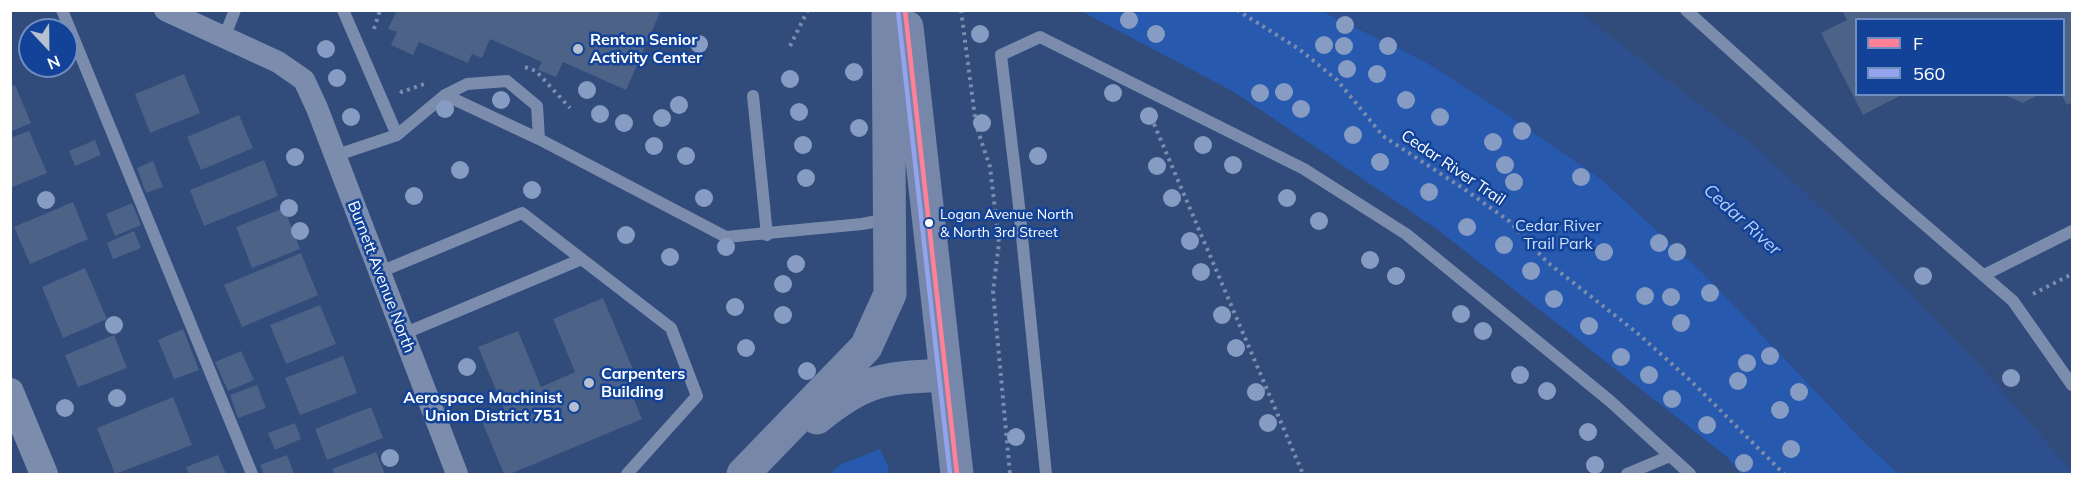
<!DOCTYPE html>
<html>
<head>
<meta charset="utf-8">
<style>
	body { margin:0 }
	#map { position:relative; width:2083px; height:485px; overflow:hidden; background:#314b7a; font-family:Mulish,sans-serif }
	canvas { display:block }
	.frame { position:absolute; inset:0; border:12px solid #fff; pointer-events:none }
	.legend { position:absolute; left:1855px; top:18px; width:210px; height:78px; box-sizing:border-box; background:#134398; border:2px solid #718ec1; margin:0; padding:8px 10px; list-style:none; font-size:18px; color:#fff }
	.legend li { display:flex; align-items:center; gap:12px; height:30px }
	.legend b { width:30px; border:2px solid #718ec1 }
	.north { position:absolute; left:18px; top:18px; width:60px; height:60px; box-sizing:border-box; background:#134398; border:2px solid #718ec1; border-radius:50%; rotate:158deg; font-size:16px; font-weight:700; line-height:24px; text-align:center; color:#fff }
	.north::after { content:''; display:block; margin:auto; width:21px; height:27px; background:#b7c0d0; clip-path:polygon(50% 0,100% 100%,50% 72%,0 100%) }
</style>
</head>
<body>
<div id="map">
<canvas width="2083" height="485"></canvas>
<div class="frame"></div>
<ul class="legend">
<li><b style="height:8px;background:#ff8097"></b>F</li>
<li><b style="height:8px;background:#93a3ec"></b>560</li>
</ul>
<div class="north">N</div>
</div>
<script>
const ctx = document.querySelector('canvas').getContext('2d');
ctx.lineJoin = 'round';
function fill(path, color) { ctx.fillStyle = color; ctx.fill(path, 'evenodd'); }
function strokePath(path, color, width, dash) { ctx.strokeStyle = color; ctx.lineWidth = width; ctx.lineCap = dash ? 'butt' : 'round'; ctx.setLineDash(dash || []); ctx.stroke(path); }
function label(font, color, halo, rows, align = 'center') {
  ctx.font = font + ' Mulish,sans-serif'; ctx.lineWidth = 5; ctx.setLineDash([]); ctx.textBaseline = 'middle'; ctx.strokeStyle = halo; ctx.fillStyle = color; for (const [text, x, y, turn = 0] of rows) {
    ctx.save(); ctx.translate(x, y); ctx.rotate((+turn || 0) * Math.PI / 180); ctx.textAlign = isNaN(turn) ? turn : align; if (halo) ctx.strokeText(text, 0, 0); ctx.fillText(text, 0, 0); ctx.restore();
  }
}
fill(new Path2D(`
	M1081 11H1322L1426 62 1507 114 1601 179 1703 273 1865 443 1899 474H1741L1726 456 1438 230 1234 92Z
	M880 449 888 466 889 474H829L842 464Z`), '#2759ae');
fill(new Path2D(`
	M1323 11H1578L1757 148 1883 265 1981 367 2072 471V474H1899L1865 443 1703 273 1601 179 1507 114 1426 62Z`), '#2d4f8e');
fill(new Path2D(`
	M397 10H661L626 90 563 62 556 77 538 70 542 62 490 39 482 58 472 54 468 63 419 42 413 55 391 45 397 32 388 29Z
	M1842 10H2072V102L2067 105 2061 94H2064V20H1856V94H1903L1863 115 1821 33 1847 20Z
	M56 22 60 30H38Z
	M184 74 200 113 150 133 135 94Z
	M15 85 31 123 10 132V87Z
	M2002 94H2040L2023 103Z
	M239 115 253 148 201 170 187 137Z
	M29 131 47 173 10 188V138Z
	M95 140 101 155 75 166 69 151Z
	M264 160 278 196 204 226 190 190Z
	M153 161 163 187 146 193 137 168Z
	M73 202 88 239 30 264 14 227Z
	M132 203 141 225 115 236 106 214Z
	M284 208 300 249 252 268 236 227Z
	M134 231 141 248 113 259 107 243Z
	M301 253 318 295 242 327 224 285Z
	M85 268 107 319 63 338 42 287Z
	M603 298 635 374 625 378 642 419 510 474H504L481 419 504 409 478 347 518 331 541 387 575 372 553 319Z
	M320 305 336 344 286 364 270 325Z
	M183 329 199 370 174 379 158 340Z
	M114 335 127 368 78 387 65 355Z
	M241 351 254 380 228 391 215 362Z
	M343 356 357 393 300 415 285 378Z
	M257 385 266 408 238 418 230 395Z
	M173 397 192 445 115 474 97 428Z
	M371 407 383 438 327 460 315 429Z
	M295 423 301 439 275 450 268 433Z
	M376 452 385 474H334L332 469Z
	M218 455 226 474H189L186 467Z
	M287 455 294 474H264L260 465Z`), '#4c6287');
strokePath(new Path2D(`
	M961 10 976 125 990 167 999 243 993 291 1010 474
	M1237 10 1299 49 1337 80 1383 136 1467 191 1509 221 1547 262 1636 332 1691 381 1784 474
	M374 29 380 10
	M790 46 808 10
	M525 67 536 71 570 108
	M400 91 402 92 424 84
	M1151 117 1303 474
	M2033 294 2072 274`), '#7b8cad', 4, [3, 4.5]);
strokePath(new Path2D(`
	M62 10 252 474
	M343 10 397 135
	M1686 10 1887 192 2013 301 2072 385
	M224 38 235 10
	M445 95 539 139
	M753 96 767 235
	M334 156 397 135 445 95 467 84 507 81 537 106 539 139 726 237 862 224 888 219
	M380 272 522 213 671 328 697 396 627 474
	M1984 275 2072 231
	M403 334 582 259
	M1046 474 1018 197 1001 55 1040 37 1304 169 1406 234 1610 401 1690 474
	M1627 474 1670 456`), '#7b8cad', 12);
strokePath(new Path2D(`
	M165 10 278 62 304 80 317 108 457 474`), '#7b8cad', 22);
strokePath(new Path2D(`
	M10 392 44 474`), '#7b8cad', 28);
strokePath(new Path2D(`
	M907 27 957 474
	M817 418C833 405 850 392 870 385 893 376 921 377 946 375
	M743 474 866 347 890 294 888 10`), '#7687a9', 33);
strokePath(new Path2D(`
	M905 10 957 474`), '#ff8097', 4.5);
strokePath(new Path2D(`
	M898 11 950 474`), '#93a3ec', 4.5);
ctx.fillStyle = '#879cc2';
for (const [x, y] of [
	[1129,20],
	[1345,25],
	[980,34],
	[1156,34],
	[699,44],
	[1324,45],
	[1344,46],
	[1388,46],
	[326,49],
	[1347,69],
	[854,72],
	[1377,74],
	[337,78],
	[790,79],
	[587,90],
	[1284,92],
	[1113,93],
	[1260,93],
	[501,100],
	[1406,100],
	[679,105],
	[445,109],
	[1301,109],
	[799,112],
	[600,114],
	[1149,116],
	[351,117],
	[1440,117],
	[662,118],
	[624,123],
	[982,123],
	[859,128],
	[1522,131],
	[1353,135],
	[1493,142],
	[803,145],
	[1203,145],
	[654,146],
	[686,156],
	[1038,156],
	[295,157],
	[1380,162],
	[1233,165],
	[1505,165],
	[1157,166],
	[460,170],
	[1581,177],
	[806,178],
	[1514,182],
	[532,190],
	[1429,192],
	[414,196],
	[704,198],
	[1172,198],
	[1287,198],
	[46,200],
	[289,208],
	[1319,221],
	[1467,227],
	[300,231],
	[626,235],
	[1190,241],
	[1659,243],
	[1504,245],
	[726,247],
	[1604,252],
	[1677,252],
	[670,257],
	[1370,260],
	[796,264],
	[1531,271],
	[1201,272],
	[1396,276],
	[1923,276],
	[783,284],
	[1710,293],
	[1645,296],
	[1671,297],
	[1554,299],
	[735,307],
	[1461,314],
	[783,315],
	[1222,315],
	[1681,323],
	[114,325],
	[1589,326],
	[1483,331],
	[746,348],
	[1236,348],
	[1770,356],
	[1621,357],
	[1747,363],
	[467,367],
	[807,371],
	[1520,375],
	[1649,375],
	[2011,378],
	[1738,381],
	[1547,391],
	[1256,392],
	[1799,392],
	[117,398],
	[1672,399],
	[65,408],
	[1780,410],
	[1268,423],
	[1707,425],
	[1588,432],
	[1016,437],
	[1791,449],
	[390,458],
	[1744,463],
	[1595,465]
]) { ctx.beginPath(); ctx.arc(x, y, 9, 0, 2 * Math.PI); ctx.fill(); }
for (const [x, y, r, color] of [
	[578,49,6,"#b7c0d0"],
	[929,223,5,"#fff"],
	[589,383,6,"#b7c0d0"],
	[574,407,6,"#b7c0d0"]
]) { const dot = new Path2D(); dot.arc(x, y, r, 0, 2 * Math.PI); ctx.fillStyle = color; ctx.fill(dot); strokePath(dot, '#134398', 2); }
label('14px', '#fff', '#134398', [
	["Logan Avenue North",940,215],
	["& North 3rd Street",940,233]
], 'left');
label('bold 16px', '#fff', '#134398', [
	["Renton Senior",590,40],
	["Activity Center",590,58],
	["Carpenters",601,374],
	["Building",601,392],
	["Aerospace Machinist",562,398,"right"],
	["Union District 751",562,416,"right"]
], 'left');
label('16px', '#fff', '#134398', [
	["Cedar River Trail",1453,168,34],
	["Burnett Avenue North",381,277,69]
]);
label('16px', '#cddffd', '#134398', [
	["Cedar River",1558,226],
	["Trail Park",1558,244]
]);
label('italic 18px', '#b2cdfa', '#134398', [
	["Cedar River",1742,220,42]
]);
</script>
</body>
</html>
